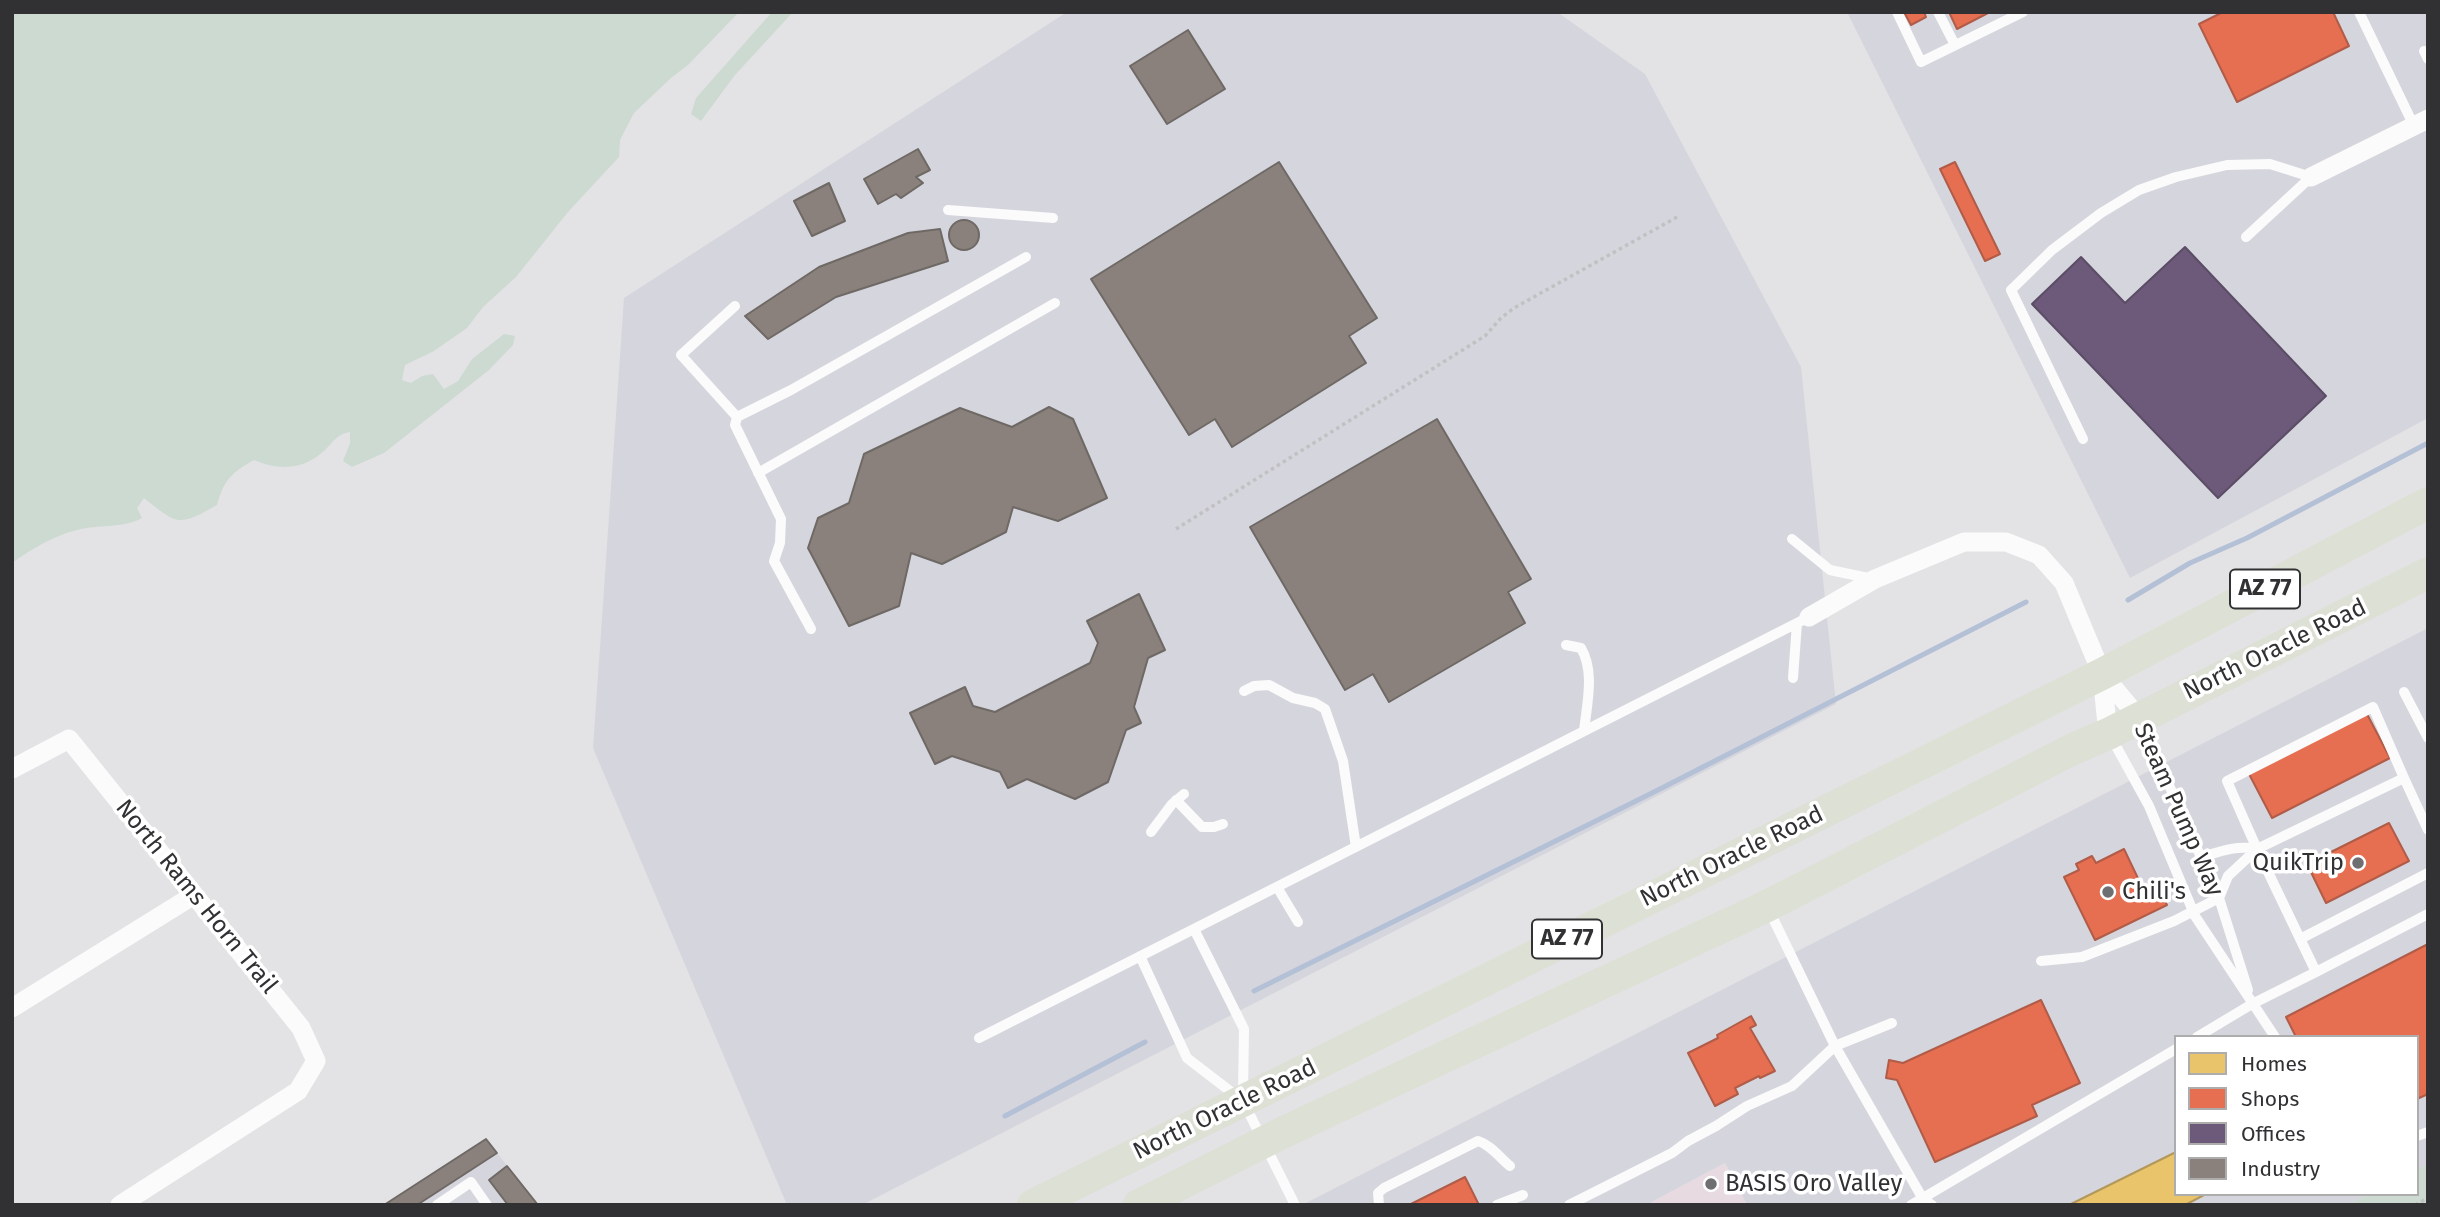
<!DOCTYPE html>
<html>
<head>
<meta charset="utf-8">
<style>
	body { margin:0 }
	#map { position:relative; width:2440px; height:1217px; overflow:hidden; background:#e3e3e6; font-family:"Fira Sans",sans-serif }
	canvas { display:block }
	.frame { position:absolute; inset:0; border:14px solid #313133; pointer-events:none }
	.legend { position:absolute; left:2174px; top:1035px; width:245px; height:161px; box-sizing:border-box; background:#fff; border:2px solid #adadad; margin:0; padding:9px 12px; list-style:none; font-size:21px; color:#313133 }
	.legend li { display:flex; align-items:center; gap:14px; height:35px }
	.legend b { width:35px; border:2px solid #adadad }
</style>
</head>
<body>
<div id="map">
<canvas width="2440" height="1217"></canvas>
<div class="frame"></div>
<ul class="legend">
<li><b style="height:19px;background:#e9c46a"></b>Homes</li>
<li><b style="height:19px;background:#e76f51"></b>Shops</li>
<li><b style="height:19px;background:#6d597a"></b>Offices</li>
<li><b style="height:19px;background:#8a817c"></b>Industry</li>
</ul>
</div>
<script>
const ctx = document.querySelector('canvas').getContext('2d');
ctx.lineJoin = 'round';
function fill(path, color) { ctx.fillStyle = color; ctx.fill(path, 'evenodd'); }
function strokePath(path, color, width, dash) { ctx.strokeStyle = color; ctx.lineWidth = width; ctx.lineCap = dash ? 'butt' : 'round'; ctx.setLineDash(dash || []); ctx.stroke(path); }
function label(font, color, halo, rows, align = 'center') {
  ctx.font = font + ' "Fira Sans",sans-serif'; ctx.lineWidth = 7; ctx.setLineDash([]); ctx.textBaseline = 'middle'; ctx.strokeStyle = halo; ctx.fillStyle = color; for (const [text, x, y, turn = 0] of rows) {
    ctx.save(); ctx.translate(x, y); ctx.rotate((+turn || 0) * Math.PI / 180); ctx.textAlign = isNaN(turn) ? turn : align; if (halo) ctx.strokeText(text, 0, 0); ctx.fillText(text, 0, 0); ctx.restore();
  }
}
fill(new Path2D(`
	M1067 12H1557L1645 74 1801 367 1836 704 862 1205H787L593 748 624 298Z
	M1847 12H2428V418L2130 578Z
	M2428 628V1164L2417 1169V1037H2176V1194H2368L2348 1205H1747L1725 1163 1646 1205H1302Z
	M486 1139 538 1205H384Z`), '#d5d5dd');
fill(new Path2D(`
	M1725 1163 1747 1205H1646Z`), '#e7dae0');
fill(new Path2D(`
	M12 12H739L688 65 671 78 634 113 620 140 619 157 568 212 516 277 483 307 467 328 434 351 405 365 402 380 411 383 422 376 433 374 444 389 458 381 472 359 504 334 515 336 513 345 489 370 384 453 352 467 343 461 350 443V432C337 434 334 441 325 450 304 470 279 471 254 460 231 473 224 480 217 505 178 527 178 525 144 498L137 508 142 518C121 529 99 524 77 530 53 536 32 549 12 563Z
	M772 12H793L735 75 701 121 691 114 696 98Z
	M2428 1164V1205H2348L2368 1194H2417V1169Z`), '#cddad1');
const homes = new Path2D(`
	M2176 1152V1194H2206L2185 1205H2069Z`);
fill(homes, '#e9c46a');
strokePath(homes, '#b2985a', 2);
const shops = new Path2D(`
	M1904 12H1924L1926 17 1911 25Z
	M1949 12H1990L1957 29Z
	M2223 12H2333L2349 46 2237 102 2199 24Z
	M1955 162 2000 254 1985 261 1940 169Z
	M2367 714 2390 758 2272 818 2249 774Z
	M2389 823 2409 861 2326 903 2307 864Z
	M2124 849 2146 895 2159 889 2167 905 2095 940 2064 877 2079 870 2076 864 2092 856 2096 863Z
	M2428 944V1094L2417 1099V1037H2296L2286 1017Z
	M2041 1000 2080 1083 2032 1105 2037 1116 1935 1162 1897 1080 1886 1078 1889 1060 1903 1063Z
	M1751 1016 1756 1025 1750 1028 1775 1071 1760 1078 1759 1076 1735 1088 1738 1094 1715 1106 1688 1053 1718 1038 1717 1035Z
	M1465 1177 1479 1205H1409Z`);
fill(shops, '#e76f51');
strokePath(shops, '#b05c48', 2);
const offices = new Path2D(`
	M2185 247 2326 396 2218 498 2032 304 2081 257 2125 303Z`);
fill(offices, '#6d597a');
strokePath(offices, '#5b4d65', 2);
const industry = new Path2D(`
	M1188 30 1225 89 1167 124 1130 66Z
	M918 149 930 170 916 177 923 183 901 198 896 194 878 204 864 179Z
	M1279 162 1377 318 1349 336 1366 363 1232 447 1215 419 1189 435 1091 279Z
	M829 183 845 221 812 236 794 201Z
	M949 235a15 15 0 1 1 30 0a15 15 0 1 1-30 0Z
	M940 229 948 261 836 297 768 339 745 316 819 267 908 233Z
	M1049 407 1073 419 1107 498 1058 521 1013 507 1006 532 942 564 911 553 899 606 849 626 808 548 818 518 849 503 864 454 960 408 1012 427Z
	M1437 419 1531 579 1508 592 1525 623 1389 702 1373 674 1345 690 1250 527Z
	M1139 594 1165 650 1148 658 1134 707 1141 723 1126 730 1108 782 1075 799 1027 779 1008 788 1000 772 952 756 935 764 910 713 965 687 973 706 995 712 1090 663 1098 643 1087 621Z
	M486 1139 497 1153 417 1205H384Z
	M507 1166 538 1205H508L489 1180Z`);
fill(industry, '#8a817c');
strokePath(industry, '#6f6966', 2);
strokePath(new Path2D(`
	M2128 600 2190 563 2247 538 2428 443
	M1254 991 1654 792 2026 602
	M1005 1116 1145 1042`), '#b3c0d5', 5);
strokePath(new Path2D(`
	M1176 529 1485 336 1501 318 1514 308 1679 216
	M2415 1205 2428 1198`), '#c1c1c3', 3.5, [3.5, 3.5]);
strokePath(new Path2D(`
	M1897 12 1921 62 2023 12
	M1938 12 1955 45
	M2359 12 2414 126
	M2424 51 2428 59
	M948 210 1053 218
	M735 306 681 355 737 417
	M2083 439 2011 290 2052 250 2101 213 2139 190 2176 177 2227 165 2270 164 2311 177 2246 237
	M758 473 1055 303
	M1792 539 1830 570 1873 579
	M811 629 774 561 780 543 781 519 735 425 737 417 791 390 1026 257
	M1566 645 1581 648C1595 672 1587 703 1584 731
	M1793 678 1797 623
	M1244 691 1254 686 1269 685 1293 698 1315 703 1325 709 1343 761 1356 847
	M2404 692 2428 738
	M2141 722 2219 898 2248 990
	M2111 737 2149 806 2195 916 2275 1037
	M1176 800 1202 827H1214L1223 824
	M1151 832 1172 804 1184 794
	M2202 857C2221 851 2237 845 2257 849
	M1277 887 1298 922
	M1769 910 1835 1046 1923 1199 1932 1205
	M1194 929 1244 1029 1243 1093
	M2300 939 2428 873
	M1140 956 1187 1058 1243 1101 1295 1205
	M2041 961 2082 957 2174 921 2219 898 2228 876 2257 849 2404 778 2428 830
	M2316 972 2428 914
	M2197 1037 2252 1004 2316 972 2257 849 2227 781 2373 707 2404 778
	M979 1038 1809 617
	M2417 1136 2428 1132
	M437 1205 471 1182 487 1205
	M1379 1205 1378 1193 1384 1188 1478 1141C1491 1145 1500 1158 1510 1166
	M1497 1205 1523 1195
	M1569 1205 1672 1153 1688 1141 1716 1126 1747 1106 1792 1086 1835 1046 1892 1023
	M1911 1205 2176 1049`), '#fbfbfb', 10);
strokePath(new Path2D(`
	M2311 177 2428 119
	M1809 617 1875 579 1964 542H2006L2039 555 2064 583 2102 674 2139 718
	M2102 675 2108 734
	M12 769 69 739 301 1028 316 1061 298 1091 120 1205
	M12 1008 194 895`), '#fbfbfb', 19);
strokePath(new Path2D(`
	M1033 1205 2102 674 2428 503
	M1139 1205 1282 1133 1767 906 2073 749 2108 734 2428 573`), '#dde0d4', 32);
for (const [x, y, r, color] of [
	[2358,863,7,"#6f6f72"],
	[2108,892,7,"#6f6f72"],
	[1711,1184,7,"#6f6f72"]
]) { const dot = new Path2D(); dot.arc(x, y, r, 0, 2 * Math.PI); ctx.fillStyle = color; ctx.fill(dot); strokePath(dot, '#fff', 2.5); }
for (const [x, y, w] of [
	[2265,589,70],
	[1567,939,70]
]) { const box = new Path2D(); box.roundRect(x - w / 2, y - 19.5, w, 39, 5); ctx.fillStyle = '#fff'; ctx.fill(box); strokePath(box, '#313133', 2); }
label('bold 23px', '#313133', null, [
	["AZ 77",2265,589],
	["AZ 77",1567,939]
]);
label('24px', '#313133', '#fff', [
	["North Oracle Road",2275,650,-26],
	["Steam Pump Way",2178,810,66],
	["North Oracle Road",1732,857,-26],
	["North Rams Horn Trail",196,897,51],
	["North Oracle Road",1225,1110,-26]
]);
label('24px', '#313133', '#fff', [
	["QuikTrip",2344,863,"right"],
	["Chili's",2122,892],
	["BASIS Oro Valley",1725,1184]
], 'left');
</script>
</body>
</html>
